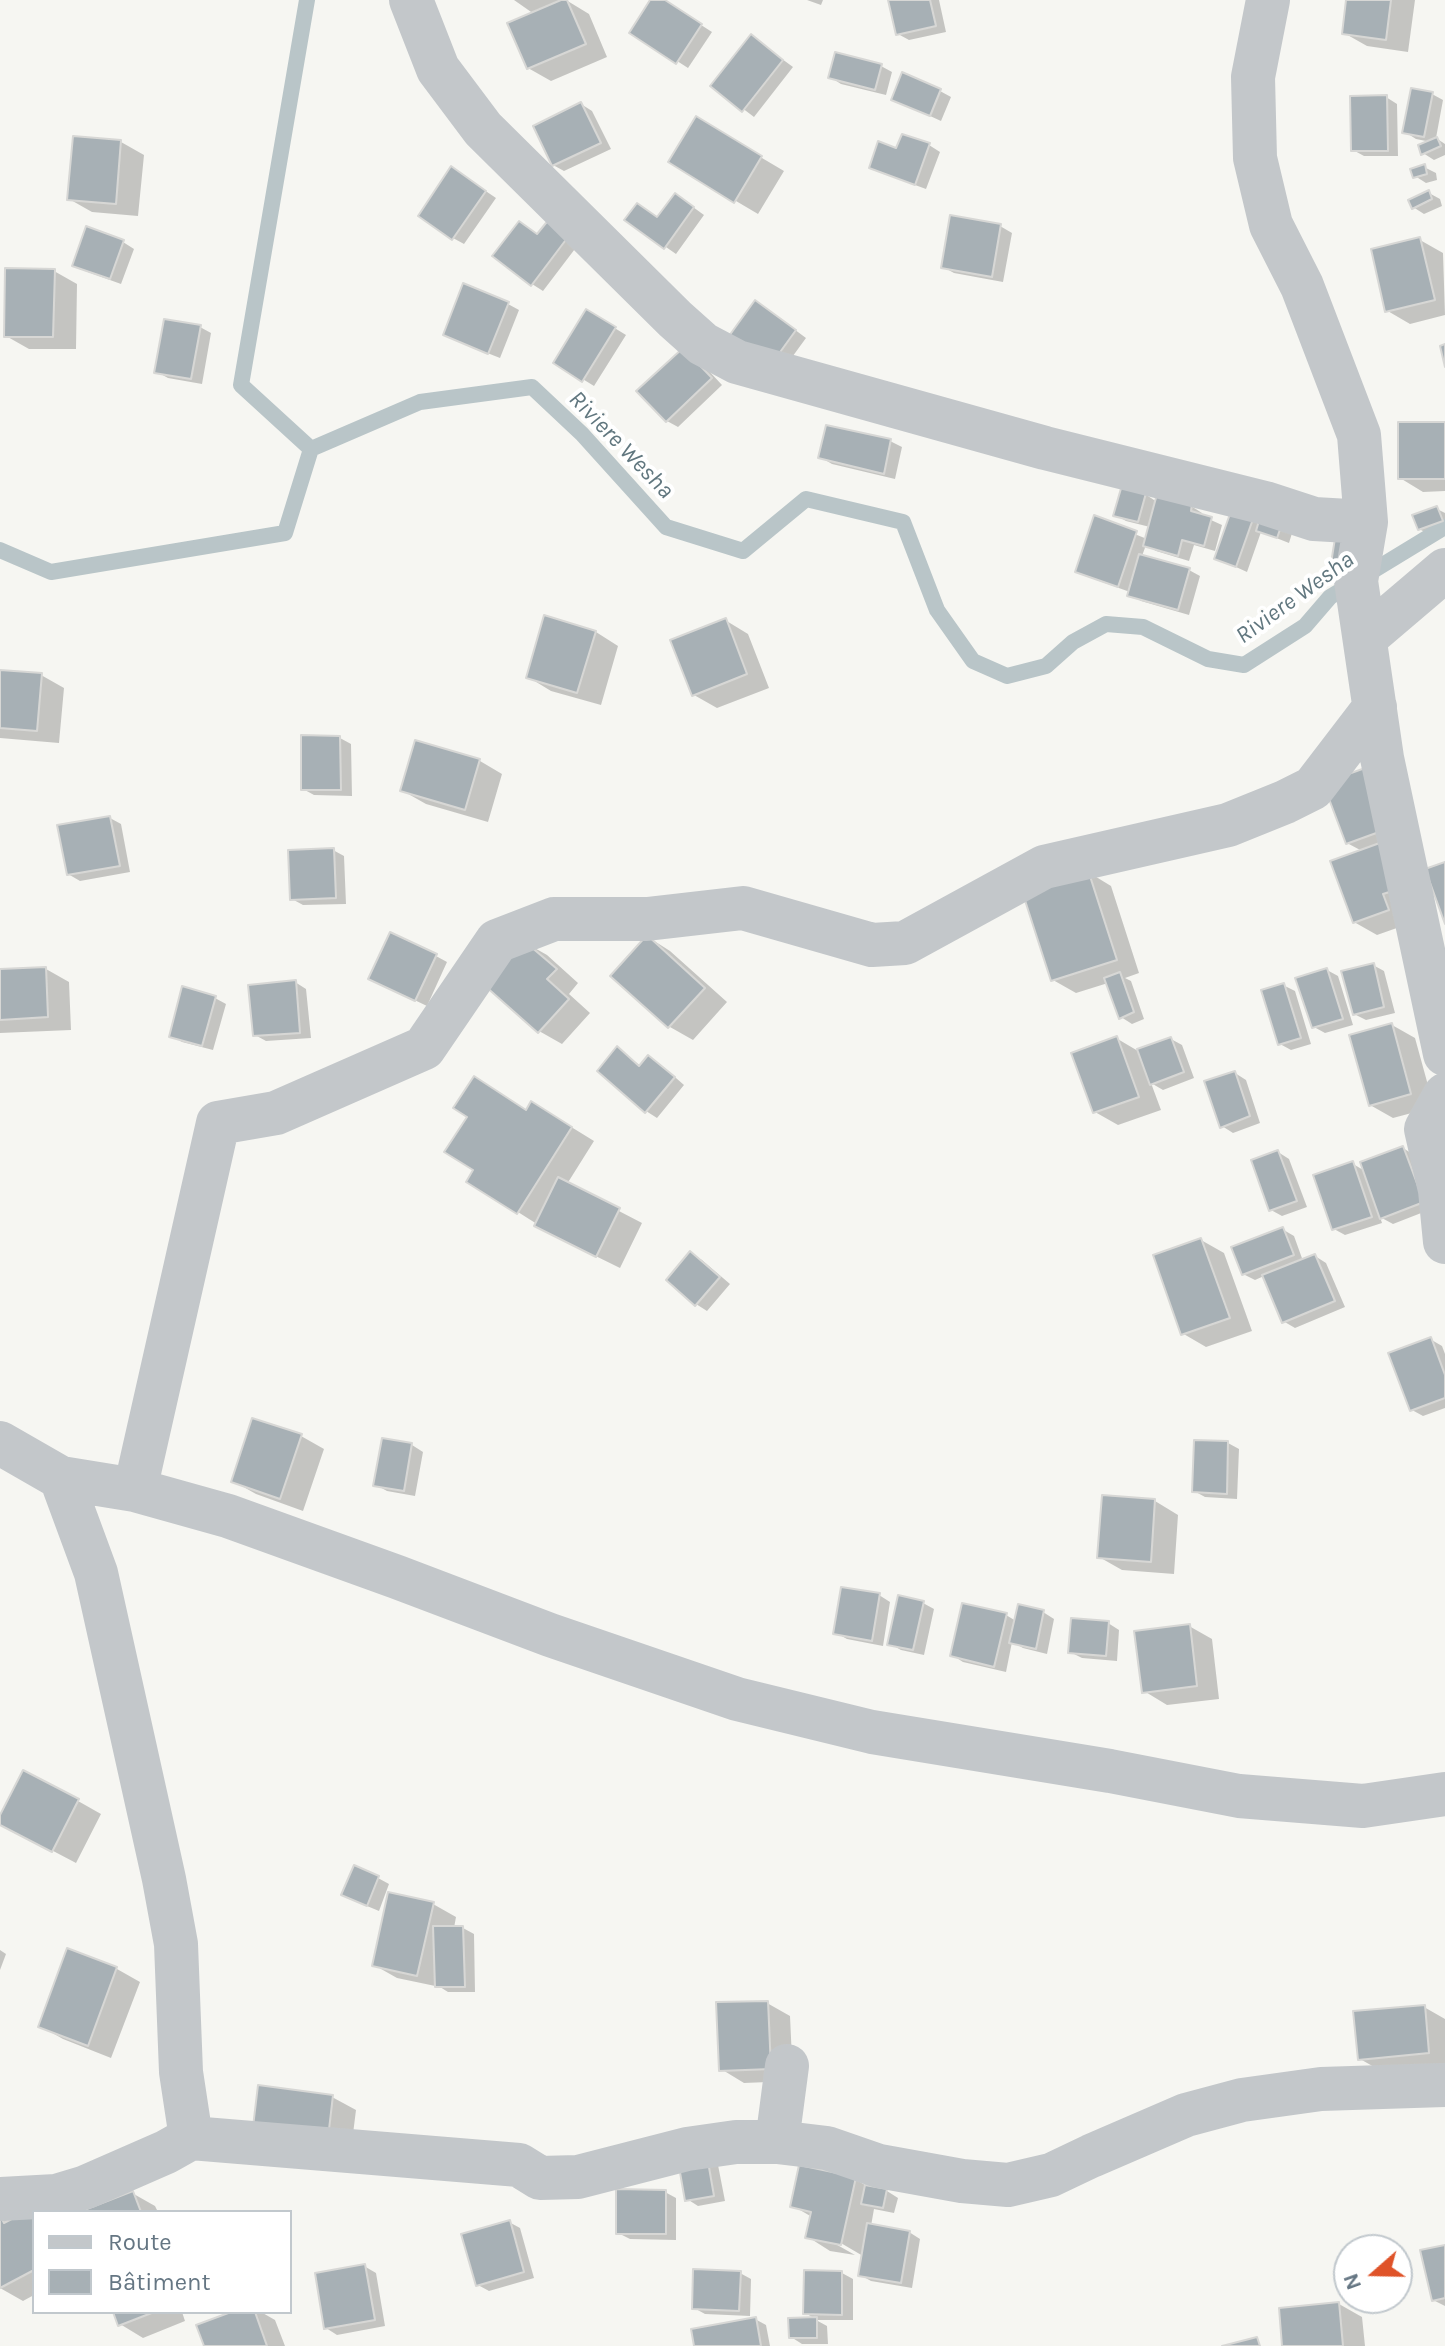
<!DOCTYPE html>
<html>
<head>
<meta charset="utf-8">
<style>
	body { margin:0 }
	#map { position:relative; width:1445px; height:2346px; overflow:hidden; background:#f6f6f2; font-family:Karla,sans-serif }
	canvas { display:block }
	.legend { position:absolute; left:32px; top:2210px; width:260px; height:104px; box-sizing:border-box; background:#fff; border:2px solid #c1c8cd; margin:0; padding:10px 14px; list-style:none; font-size:24px; color:#657683 }
	.legend li { display:flex; align-items:center; gap:16px; height:40px }
	.legend b { width:40px; border:2px solid #c1c8cd }
	.north { position:absolute; left:1333px; top:2234px; width:80px; height:80px; box-sizing:border-box; background:#fff; border:2px solid #c1c8cd; border-radius:50%; rotate:250deg; font-size:22px; font-weight:700; line-height:32px; text-align:center; color:#657683 }
	.north::after { content:''; display:block; margin:auto; width:28px; height:36px; background:#df5329; clip-path:polygon(50% 0,100% 100%,50% 72%,0 100%) }
</style>
</head>
<body>
<div id="map">
<canvas width="1445" height="2346"></canvas>
<ul class="legend">
<li><b style="height:10px;background:#c3c7ca"></b>Route</li>
<li><b style="height:22px;background:#a7b0b5"></b>Bâtiment</li>
</ul>
<div class="north">N</div>
</div>
<script>
const ctx = document.querySelector('canvas').getContext('2d');
ctx.lineJoin = 'round';
function fill(path, color) { ctx.fillStyle = color; ctx.fill(path, 'evenodd'); }
function strokePath(path, color, width, dash) { ctx.strokeStyle = color; ctx.lineWidth = width; ctx.lineCap = dash ? 'butt' : 'round'; ctx.setLineDash(dash || []); ctx.stroke(path); }
function label(font, color, halo, rows, align = 'center') {
  ctx.font = font + ' Karla,sans-serif'; ctx.lineWidth = 8; ctx.setLineDash([]); ctx.textBaseline = 'middle'; ctx.strokeStyle = halo; ctx.fillStyle = color; for (const [text, x, y, turn = 0] of rows) {
    ctx.save(); ctx.translate(x, y); ctx.rotate((+turn || 0) * Math.PI / 180); ctx.textAlign = isNaN(turn) ? turn : align; if (halo) ctx.strokeText(text, 0, 0); ctx.fillText(text, 0, 0); ctx.restore();
  }
}
fill(new Path2D(`
	M514 0H560L556 5 566 0 589 14 607 57 551 81 528 68 534 14Z
	M652 0H662L712 32 688 68 632 32Z
	M807 0H823L821 5Z
	M890 0H939L946 32 909 40 898 34Z
	M1348 0H1415L1408 52 1367 46 1344 33Z
	M752 37 793 67 754 117 713 86Z
	M881 66 892 72 886 95 841 84 830 77Z
	M940 91 951 97 941 121 893 99Z
	M1432 94 1443 100 1436 138 1445 144V155L1434 160 1423 153 1431 142 1416 139 1405 132Z
	M1386 97 1397 104 1398 156H1364L1353 150Z
	M581 104 592 111 611 149 564 171 553 165Z
	M696 119 784 171 758 214 670 162Z
	M121 142 144 155 138 216 92 212 69 199Z
	M929 145 940 152 926 189 882 173 871 167 897 151Z
	M1424 167 1436 173 1437 180 1426 183 1415 176Z
	M462 175 496 198 464 244 453 238Z
	M1429 193 1440 199 1442 206 1424 214 1413 207Z
	M686 202 704 215 676 254 627 220 658 219Z
	M1000 226 1012 233 1003 282 954 273 943 267Z
	M538 236 581 241 543 291 532 284Z
	M1420 240 1443 253 1445 315 1410 324 1386 310Z
	M123 242 134 249 121 284 85 271 74 265Z
	M54 271 77 284 76 349H29L6 336Z
	M508 304 519 310 500 358 457 341Z
	M767 309 806 338 782 371Z
	M587 311 626 335 594 386 555 362Z
	M200 327 211 333 202 384 168 378 157 372Z
	M695 356 722 385 678 427 667 421 639 391Z
	M1445 424V491L1423 492 1400 478Z
	M890 441 902 447 895 479 832 464 820 457Z
	M1145 494 1157 502 1191 506 1202 513V516L1222 525 1215 551 1194 545 1189 561 1156 551 1146 545 1142 556 1189 570 1200 576 1189 615 1141 601 1130 595V592L1088 577 1077 571 1095 518 1147 539 1150 527 1126 521 1115 515Z
	M1437 509 1445 513V530L1431 535 1419 529Z
	M1252 520 1260 525 1293 530 1289 543 1261 532 1247 572 1216 558Z
	M725 620 748 634 769 688 717 708 694 695Z
	M596 632 618 646 601 705 551 691 528 677Z
	M0 672 41 675 64 688 59 743 0 738Z
	M340 738 351 744 352 796 314 795 303 789Z
	M480 761 502 774 488 822 426 804 403 791Z
	M1367 769 1411 923 1377 935 1354 922 1362 851 1347 843Z
	M110 818 121 824 130 872 80 881 68 874Z
	M333 850 344 856 346 904 303 905 292 899Z
	M1088 872 1111 886 1139 973 1125 978 1131 981 1144 1019 1132 1024 1121 1017 1108 983 1076 993 1053 980Z
	M648 937 670 951 727 1002 693 1040 670 1027 613 976Z
	M524 942 547 955 578 983 569 994 590 1013 562 1044 539 1031Z
	M436 956 447 962 427 1006 381 984Z
	M1373 965 1384 971 1395 1013 1366 1020 1354 1014Z
	M46 969 69 982 71 1030 0 1033V971Z
	M1327 970 1338 976 1353 1025 1325 1033 1314 1027Z
	M295 982 306 989 311 1038 266 1041 255 1035Z
	M1283 985 1295 991 1311 1044 1291 1050 1280 1044Z
	M215 998 226 1004 213 1050 182 1042 171 1036Z
	M1392 1025 1415 1038 1434 1107 1393 1118 1370 1105Z
	M1116 1038 1138 1051 1171 1039 1182 1045 1194 1078 1163 1090 1151 1083 1161 1110 1118 1125 1095 1112Z
	M617 1049 641 1066 649 1058 660 1064 684 1085 657 1118 646 1111Z
	M1235 1073 1246 1080 1260 1123 1233 1133 1222 1126Z
	M528 1111 555 1117 594 1141 567 1184 642 1223 620 1268 559 1238 469 1181 475 1169Z
	M1403 1148 1414 1155 1434 1208 1393 1224 1380 1217 1382 1223 1345 1235 1334 1229 1353 1164 1365 1171Z
	M1278 1152 1289 1159 1307 1207 1282 1216 1271 1210Z
	M1282 1229 1294 1236 1303 1261 1315 1256 1326 1263 1345 1307 1295 1328 1283 1321 1264 1276 1255 1280 1243 1274Z
	M1201 1240 1224 1253 1252 1331 1206 1347 1182 1333Z
	M691 1253 702 1260 730 1284 707 1311 696 1304Z
	M1430 1339 1442 1346 1445 1354V1408L1423 1416 1412 1410Z
	M301 1436 324 1449 303 1511 256 1494 233 1481Z
	M384 1440 412 1445 423 1452 415 1496 387 1491 376 1485Z
	M1228 1443 1239 1449 1237 1499 1205 1497 1194 1491Z
	M1155 1501 1178 1515 1174 1574 1122 1570 1099 1557Z
	M879 1595 890 1602 883 1646 847 1639 836 1633Z
	M923 1603 934 1609 924 1655 901 1650 890 1644Z
	M1043 1612 1054 1619 1047 1654 1023 1648 1012 1642 1006 1672 963 1662 952 1655 1006 1615 1016 1621Z
	M1108 1623 1119 1630 1117 1661 1082 1658 1070 1652Z
	M1189 1626 1212 1639 1219 1699 1167 1705 1144 1691Z
	M78 1801 101 1814 76 1863 0 1823V1819Z
	M378 1878 389 1884 379 1911 355 1901Z
	M433 1904 456 1917 454 1928H463L474 1934 475 1992H448L440 1987 397 1978 374 1965Z
	M0 1950 6 1954 0 1970Z
	M68 1950 117 1969 140 1982 111 2058 63 2039 40 2026Z
	M767 2003 790 2016 793 2081 744 2083 721 2069Z
	M1424 2007 1445 2019V2066L1383 2072 1360 2059Z
	M332 2097 356 2110 351 2150 278 2139Z
	M680 2163 718 2165 725 2201 698 2206 687 2199Z
	M855 2179 870 2188 887 2191 898 2198 894 2213 874 2209 871 2226 909 2232 920 2239 912 2288 871 2281 860 2275 863 2256 834 2239 832 2242 855 2255 830 2251 808 2237 812 2217 793 2206Z
	M665 2192 676 2198V2240L630 2239 618 2233Z
	M132 2193 155 2206 158 2212H84Z
	M34 2212V2295L23 2301 0 2288V2213Z
	M509 2222 520 2228 534 2278 489 2291 478 2285Z
	M1445 2247V2306L1433 2300Z
	M364 2266 376 2273 385 2326 337 2335 326 2328Z
	M740 2273 751 2279 750 2316 705 2314 694 2308Z
	M842 2273 853 2279V2320H816L827 2326 828 2344H802L791 2337 816 2319 805 2313Z
	M1339 2304 1362 2317 1365 2346H1284Z
	M115 2312H182L185 2321 143 2338 120 2324Z
	M237 2312H261L275 2320 285 2346H206Z
	M755 2319 766 2325 770 2346H696Z`), '#0003');
strokePath(new Path2D(`
	M307 0 241 385 311 449
	M0 550 51 572 285 533 311 449 420 402 532 387 582 434 666 527 743 551 806 499 903 522 937 610 973 661 1007 676 1046 666 1073 642 1106 624 1143 627 1208 659 1244 665 1305 626 1330 597 1445 527`), '#b9c5c8', 16);
const building = new Path2D(`
	M561 0H567L586 44 527 69 507 23Z
	M650 0H665L702 24 676 64 629 33Z
	M888 0H930L936 26 896 35Z
	M1346 0H1391L1386 40 1342 34Z
	M751 34 783 60 742 112 710 86Z
	M835 52 882 64 875 90 828 78Z
	M902 72 941 89 930 116 891 100Z
	M1411 88 1433 92 1424 137 1402 133Z
	M1387 95 1388 151H1351L1350 96Z
	M581 102 601 143 552 166 533 126Z
	M696 116 762 156 734 203 668 162Z
	M902 134 930 143 915 185 869 168 878 141 896 148Z
	M73 136 121 140 116 204 67 200Z
	M1437 137 1441 146 1421 155 1418 145Z
	M1425 164 1427 174 1413 178 1410 169Z
	M451 166 486 191 452 240 418 216Z
	M1429 190 1432 199 1412 209 1408 200Z
	M675 193 694 207 664 249 624 220 637 203 657 217Z
	M950 215 1001 224 992 277 941 268Z
	M550 218 571 233 531 286 492 256 519 221 537 234Z
	M86 226 124 240 110 279 72 266Z
	M1420 237 1435 300 1385 312 1371 249Z
	M5 268 55 269 53 337H4Z
	M463 283 509 302 488 354 443 335Z
	M755 300 796 330 770 366 729 336Z
	M586 309 616 327 582 382 553 363Z
	M164 319 201 325 191 379 154 373Z
	M1445 344V367L1440 346Z
	M683 348 712 378 666 422 636 391Z
	M1398 422H1445V479H1398Z
	M826 425 891 439 884 474 818 458Z
	M1122 485 1146 493 1138 522 1113 516Z
	M1157 494 1192 504 1191 511 1212 517 1204 546 1182 540 1178 556 1143 546Z
	M1437 506 1443 521 1418 530 1412 515Z
	M1231 511 1253 519 1236 567 1214 559Z
	M1261 514 1283 521 1277 538 1256 531Z
	M1094 515 1137 531 1118 587 1075 572Z
	M1336 532 1355 535 1348 579 1329 576Z
	M1139 554 1190 568 1178 610 1127 596Z
	M544 615 596 631 577 693 526 678Z
	M726 618 747 674 692 696 670 640Z
	M0 670 42 673 37 731 0 728Z
	M301 735 340 736 341 790H301Z
	M415 740 480 759 465 810 400 791Z
	M1368 767 1390 828 1346 844 1323 783Z
	M110 816 120 866 67 875 57 825Z
	M1388 840 1405 887 1383 894 1389 910 1353 923 1330 861Z
	M334 848 336 898 290 900 288 850Z
	M1445 862V924L1425 869Z
	M1088 870 1117 960 1051 981 1022 891Z
	M390 932 437 954 415 1001 368 979Z
	M647 935 705 988 668 1028 610 976Z
	M523 940 557 969 547 979 569 999 538 1033 484 985Z
	M1374 963 1384 1007 1353 1015 1341 971Z
	M46 967 48 1017 0 1020V969Z
	M1327 968 1343 1019 1312 1028 1295 978Z
	M1120 972 1134 1012 1119 1019 1104 978Z
	M296 980 300 1033 253 1036 248 985Z
	M1284 983 1301 1038 1278 1045 1261 990Z
	M182 986 216 996 202 1046 169 1037Z
	M1392 1023 1411 1094 1369 1106 1349 1035Z
	M1117 1036 1139 1097 1093 1113 1071 1053Z
	M1171 1037 1184 1072 1150 1085 1137 1049Z
	M617 1046 639 1066 648 1055 675 1077 645 1113 597 1071Z
	M1235 1071 1250 1116 1220 1128 1204 1081Z
	M474 1076 526 1110 531 1101 572 1127 517 1214 466 1182 473 1170 444 1152 467 1117 453 1108Z
	M1403 1146 1424 1202 1380 1219 1360 1162Z
	M1278 1150 1297 1201 1269 1211 1251 1160Z
	M1353 1161 1372 1217 1332 1230 1313 1175Z
	M558 1177 620 1208 596 1257 534 1226Z
	M1283 1227 1294 1255 1242 1275 1231 1247Z
	M1201 1238 1230 1318 1181 1335 1153 1255Z
	M690 1251 720 1277 695 1306 666 1280Z
	M1315 1254 1335 1301 1282 1323 1262 1275Z
	M1431 1337 1445 1375V1398L1410 1411 1388 1353Z
	M252 1418 302 1434 280 1499 231 1482Z
	M382 1438 412 1443 404 1491 373 1486Z
	M1194 1440 1228 1441 1227 1494 1192 1492Z
	M1102 1495 1155 1499 1151 1562 1097 1558Z
	M841 1587 880 1593 872 1641 833 1634Z
	M898 1595 924 1601 913 1650 887 1645Z
	M962 1603 1007 1613 994 1667 950 1656Z
	M1018 1604 1044 1610 1036 1649 1009 1643Z
	M1071 1618 1109 1621 1106 1656 1068 1653Z
	M1190 1624 1197 1686 1142 1693 1134 1631Z
	M23 1770 79 1799 52 1852 0 1825V1815Z
	M354 1865 379 1876 367 1906 341 1895Z
	M388 1892 434 1902 417 1976 372 1966Z
	M433 1926H463L465 1987H435Z
	M67 1948 117 1967 88 2046 38 2027Z
	M768 2001 771 2069 719 2071 716 2002Z
	M1425 2005 1429 2053 1358 2060 1353 2011Z
	M258 2085 333 2095 328 2138 253 2127Z
	M707 2156 714 2196 685 2201 678 2161Z
	M799 2165 856 2177 841 2245 805 2238 811 2212 790 2207Z
	M865 2185 887 2189 883 2208 861 2204Z
	M616 2189 666 2190V2234H616Z
	M133 2191 141 2212H79Z
	M38 2205 34 2212V2270L0 2288V2215L4 2223Z
	M510 2220 524 2272 476 2286 461 2234Z
	M867 2223 910 2231 901 2283 858 2276Z
	M1445 2245V2298L1432 2301 1420 2250Z
	M365 2264 375 2320 324 2329 315 2273Z
	M693 2269 741 2271 739 2311 692 2309Z
	M804 2270 842 2271V2315L803 2314Z
	M1339 2302 1343 2346H1282L1279 2308Z
	M113 2312H154L118 2326Z
	M231 2312H255L267 2346H204L196 2325Z
	M756 2317 761 2346H694L691 2329Z
	M817 2317V2338H789L788 2318Z
	M1257 2337 1260 2346H1222Z`);
fill(building, '#a7b0b5');
strokePath(building, '#d7d7d5', 2);
strokePath(new Path2D(`
	M411 0 438 69 483 129 675 319 703 344 737 362 1045 448 1265 503 1314 519 1366 522 1359 435 1302 286 1271 225 1255 158 1253 77 1268 0
	M1366 522 1356 581 1382 758 1445 1054
	M1365 638 1445 570
	M1445 1095 1426 1129 1440 1190 1445 1242
	M0 1443 61 1478 135 1490 228 1516 397 1577 550 1635 737 1699 872 1732 1110 1771 1239 1796 1363 1806 1445 1794
	M135 1490 218 1123 276 1113 424 1048 497 941 554 919H647L743 908 872 945 905 943 1044 867 1228 825 1285 802 1313 788 1375 707
	M191 2138 519 2165 540 2178 578 2177 687 2149 736 2142H777L827 2148 879 2166 962 2181 1008 2185 1051 2175 1091 2156 1186 2115 1242 2100 1321 2089 1445 2085
	M777 2142 787 2066
	M0 2199 56 2196 86 2187 166 2152 191 2138 181 2072 176 1944 164 1879 96 1573 61 1478`), '#c3c7ca', 44);
label('italic 24px', '#61777f', '#fff', [
	["Riviere Wesha",621,445,46],
	["Riviere Wesha",1295,598,-36]
]);
</script>
</body>
</html>
